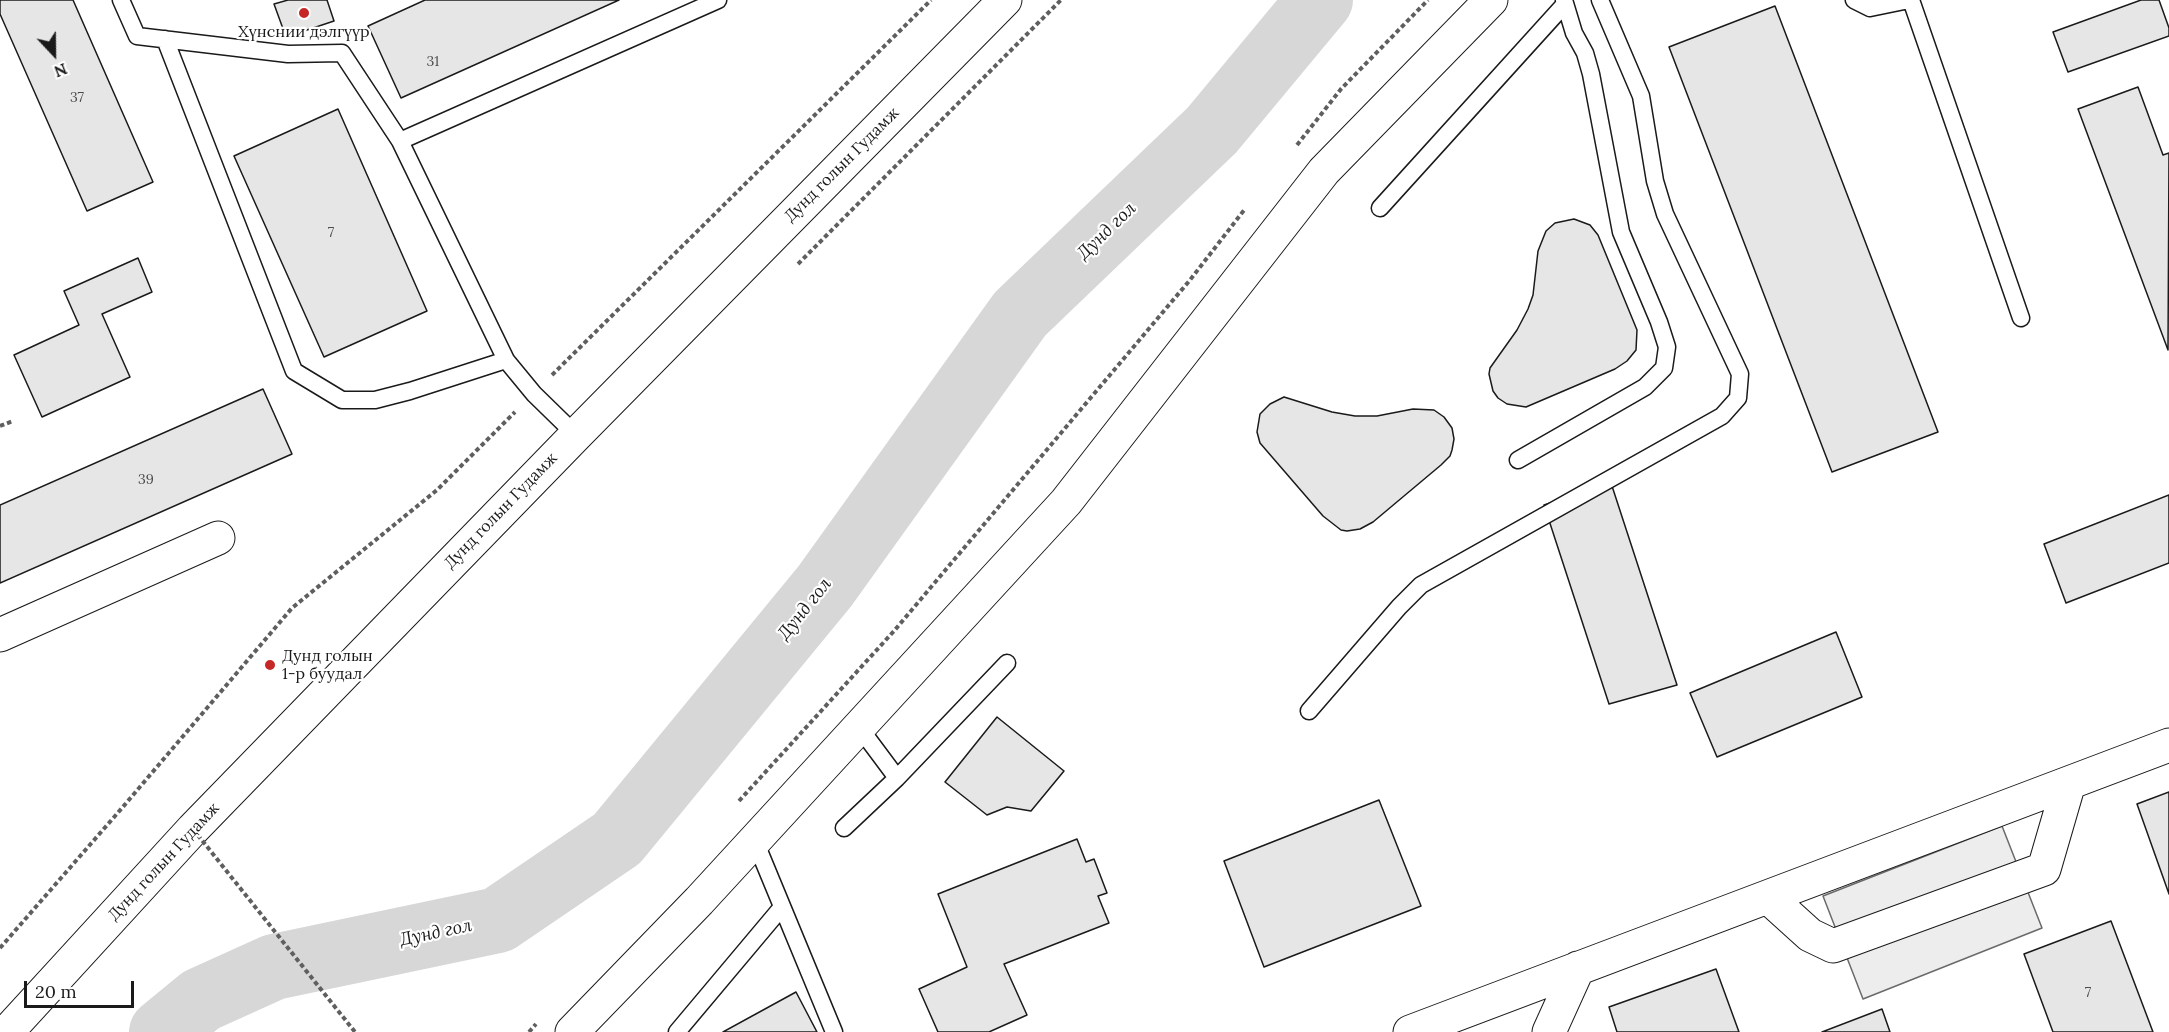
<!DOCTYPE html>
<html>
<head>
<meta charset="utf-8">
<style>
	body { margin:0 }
	#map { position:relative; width:2169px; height:1032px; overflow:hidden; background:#fff; font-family:Lora,serif }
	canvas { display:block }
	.north { position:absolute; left:24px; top:24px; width:60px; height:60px; -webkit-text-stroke:4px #fff; paint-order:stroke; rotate:158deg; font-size:16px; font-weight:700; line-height:24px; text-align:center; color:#1a1a1a }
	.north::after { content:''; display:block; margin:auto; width:21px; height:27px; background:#1a1a1a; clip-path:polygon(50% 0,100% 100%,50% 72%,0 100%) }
	.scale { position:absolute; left:24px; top:981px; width:110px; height:27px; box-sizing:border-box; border:3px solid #1a1a1a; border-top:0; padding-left:8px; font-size:18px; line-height:21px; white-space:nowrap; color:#1a1a1a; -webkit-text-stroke:4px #fff; paint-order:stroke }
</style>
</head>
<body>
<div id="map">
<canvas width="2169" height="1032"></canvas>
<div class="north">N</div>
<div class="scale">20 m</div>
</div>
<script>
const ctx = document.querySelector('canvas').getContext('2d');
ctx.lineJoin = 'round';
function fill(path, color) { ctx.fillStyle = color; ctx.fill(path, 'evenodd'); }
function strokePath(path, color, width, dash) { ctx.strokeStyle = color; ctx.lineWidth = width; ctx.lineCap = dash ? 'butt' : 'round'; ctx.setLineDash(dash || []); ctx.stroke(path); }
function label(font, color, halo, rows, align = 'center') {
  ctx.font = font + ' Lora,serif'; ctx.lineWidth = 4.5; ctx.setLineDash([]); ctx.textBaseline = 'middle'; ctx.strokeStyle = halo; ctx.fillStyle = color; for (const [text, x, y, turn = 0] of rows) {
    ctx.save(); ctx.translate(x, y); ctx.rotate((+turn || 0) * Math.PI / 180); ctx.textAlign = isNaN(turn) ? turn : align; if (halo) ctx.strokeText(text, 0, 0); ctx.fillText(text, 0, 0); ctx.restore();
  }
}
const built = new Path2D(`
	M2002 826 2042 928 1863 999 1823 896Z`);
fill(built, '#ededed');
strokePath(built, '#6a6a6a', 1.5);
strokePath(new Path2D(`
	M162 1032 201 1000 274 967 498 920 617 839 825 586 1020 314 1212 130 1320 0`), '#d7d7d7', 66);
const building = new Path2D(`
	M0 0H73L153 182 87 211 0 14Z
	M288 0H327L334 21 286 37 274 4Z
	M425 0H619L401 98 368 26Z
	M2141 0H2159L2169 28V36L2068 72 2053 32Z
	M1775 6 1938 432 1832 472 1669 47Z
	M2138 87 2163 155 2169 153 2168 350 2078 109Z
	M338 109 427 311 324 357 234 156Z
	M1574 219 1590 225 1598 235 1637 330 1636 350 1627 361 1615 369 1526 407 1507 404 1498 398 1493 391 1489 374 1490 368 1517 330 1528 309 1533 295 1538 251 1546 231 1555 223Z
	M138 258 152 292 102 314 130 377 42 417 14 355 79 325 64 291Z
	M263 389 292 454 0 583V505Z
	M1284 397 1332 412 1355 416H1377L1413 409 1434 410 1444 417 1452 428 1454 439 1452 450 1450 456 1441 465 1373 522 1360 529 1347 531 1341 530 1323 516 1260 443 1257 432 1260 414 1270 404Z
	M1611 483 1677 685 1609 704 1544 505Z
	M2169 495V563L2066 603 2044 544Z
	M1836 632 1862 697 1717 757 1690 693Z
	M997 717 1064 771 1031 811 1007 807 987 815 945 782Z
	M2169 792V894L2137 804Z
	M1379 800 1421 906 1264 967 1224 861Z
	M1077 839 1086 862 1094 859 1107 893 1098 896 1109 923 1004 964 1027 1015 989 1032H938L919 989 967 967 938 894Z
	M2111 921 2153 1032H2053L2024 954Z
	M1716 969 1739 1032H1617L1609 1007Z
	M796 992 817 1032H723Z
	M1882 1009 1890 1032H1822Z`);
fill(building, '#e6e6e6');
strokePath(building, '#1a1a1a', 1.5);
const service = new Path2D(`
	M121 0 137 36 288 54 342 53 400 141 506 360 534 394 576 435
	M1854 0 1870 8 1909 0
	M1911 0 2021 318
	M165 39 294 371 342 400H375L410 391 506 360
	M400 141 718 0
	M1380 208 1564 5
	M1518 460 1645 387 1664 368 1667 347 1659 322 1621 232 1591 74 1585 53 1574 33 1564 0
	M1309 711 1399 607 1421 585 1722 416 1738 398 1740 374 1665 214 1655 181 1641 96 1600 0
	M897 778 1007 663
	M844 828 897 778 859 727
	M755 841 834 1032
	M677 1032 782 907`);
const minor = new Path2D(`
	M0 635 218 538
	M1768 897 1810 935 1833 946 2044 869 2069 783
	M1410 1032 2169 745
	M1549 1032 1578 968`);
const tertiary = new Path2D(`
	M572 1032 699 901 1066 502 1324 171 1491 0`);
const secondary = new Path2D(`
	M7 1032 193 829 576 435 1005 0`);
strokePath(service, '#1a1a1a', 19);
strokePath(minor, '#1a1a1a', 35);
strokePath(tertiary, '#1a1a1a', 35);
strokePath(secondary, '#1a1a1a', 35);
strokePath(new Path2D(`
	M1297 145 1341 89 1428 0
	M798 264 1061 0
	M552 375 931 0
	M0 426 13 421
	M739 801 894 631 1190 280 1245 209
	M0 948 122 808 292 608 437 490 515 412
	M529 1032 536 1024`), '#5f5f5f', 4, [4.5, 3]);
strokePath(service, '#fff', 16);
strokePath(minor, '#fff', 33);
strokePath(tertiary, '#fff', 33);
strokePath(secondary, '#fff', 33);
strokePath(new Path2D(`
	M193 829 355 1032`), '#5f5f5f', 4, [4.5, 3]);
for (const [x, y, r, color] of [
	[304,13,6,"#c62828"],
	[270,665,6,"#c62828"]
]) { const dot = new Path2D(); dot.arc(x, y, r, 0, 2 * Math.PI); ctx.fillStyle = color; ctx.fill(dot); strokePath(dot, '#fff', 2); }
label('14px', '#4d4d4d', null, [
	["31",433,62],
	["37",77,98],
	["7",331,233],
	["39",146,480],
	["7",2088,993]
]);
label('16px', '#1a1a1a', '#fff', [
	["Хүнснии дэлгүүр",304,32],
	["Дунд голын",282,656,"left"],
	["1-р буудал",282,674,"left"]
]);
label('16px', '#1a1a1a', '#fff', [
	["Дунд голын Гудамж",842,165,-45],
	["Дунд голын Гудамж",501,511,-46],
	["Дунд голын Гудамж",164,862,-47]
]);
label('italic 18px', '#1a1a1a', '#fff', [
	["Дунд гол",1107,231,-44],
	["Дунд гол",805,609,-51],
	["Дунд гол",436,933,-12]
]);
</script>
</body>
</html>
